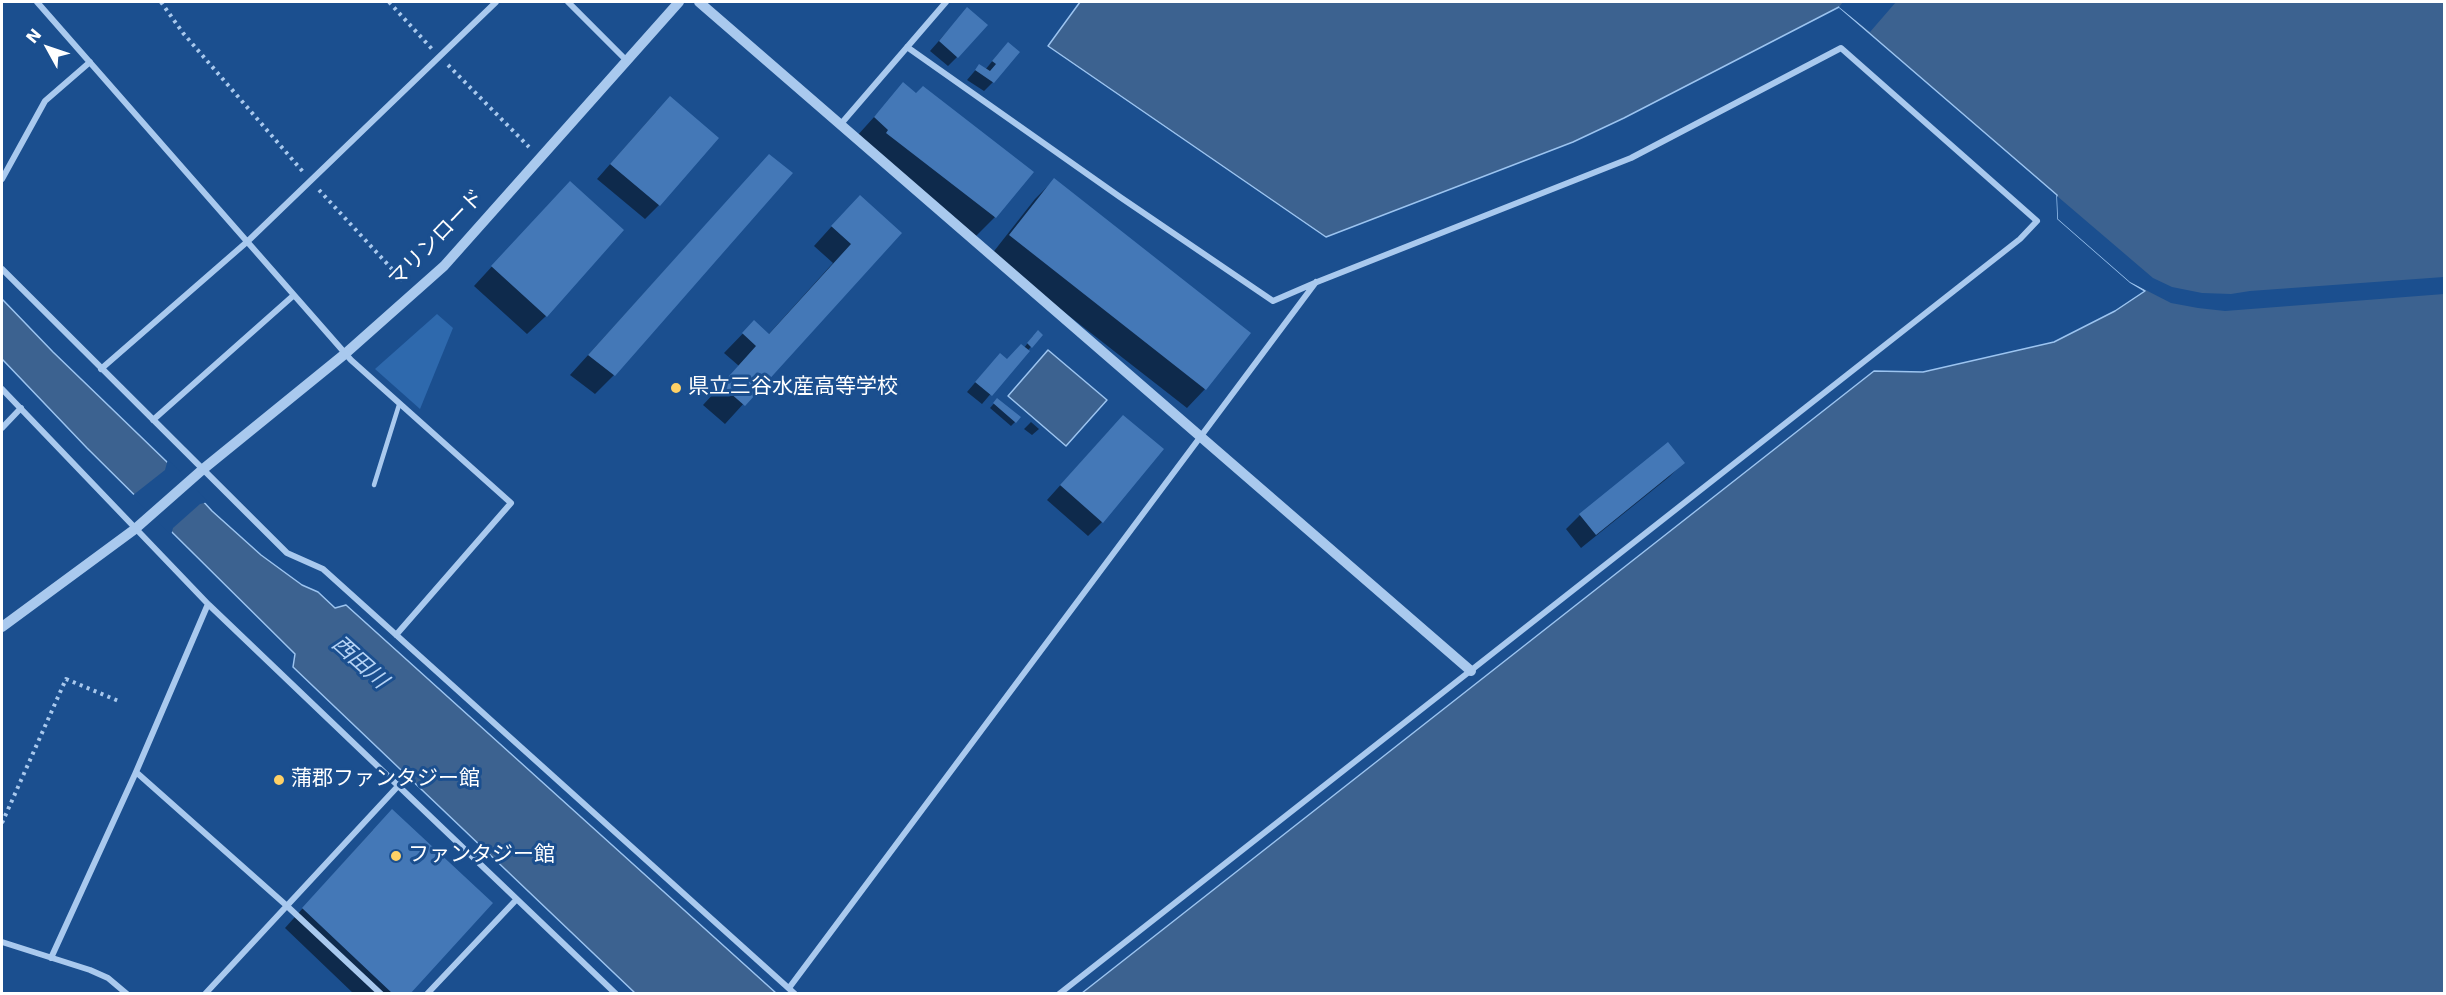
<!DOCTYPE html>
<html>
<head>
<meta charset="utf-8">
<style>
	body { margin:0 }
	#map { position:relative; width:2446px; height:995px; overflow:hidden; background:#1b4f8f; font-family:"DejaVu Sans",sans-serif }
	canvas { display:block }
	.frame { position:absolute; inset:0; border:3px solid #fff; pointer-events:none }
	.north { position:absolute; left:18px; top:18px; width:60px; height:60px; -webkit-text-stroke:4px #1b4f8f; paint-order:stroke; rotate:310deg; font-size:16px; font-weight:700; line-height:24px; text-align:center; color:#fff }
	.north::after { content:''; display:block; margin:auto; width:21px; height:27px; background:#fff; clip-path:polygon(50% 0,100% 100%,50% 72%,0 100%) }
</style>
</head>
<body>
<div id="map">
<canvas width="2446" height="995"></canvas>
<div class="frame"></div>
<div class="north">N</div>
</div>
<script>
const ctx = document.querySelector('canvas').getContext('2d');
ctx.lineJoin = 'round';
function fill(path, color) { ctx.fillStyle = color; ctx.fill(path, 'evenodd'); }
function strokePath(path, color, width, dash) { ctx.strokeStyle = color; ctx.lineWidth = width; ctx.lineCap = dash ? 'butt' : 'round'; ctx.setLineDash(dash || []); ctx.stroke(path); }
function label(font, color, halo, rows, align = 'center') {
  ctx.font = font + ' "DejaVu Sans","Noto Sans JP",sans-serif'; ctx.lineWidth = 6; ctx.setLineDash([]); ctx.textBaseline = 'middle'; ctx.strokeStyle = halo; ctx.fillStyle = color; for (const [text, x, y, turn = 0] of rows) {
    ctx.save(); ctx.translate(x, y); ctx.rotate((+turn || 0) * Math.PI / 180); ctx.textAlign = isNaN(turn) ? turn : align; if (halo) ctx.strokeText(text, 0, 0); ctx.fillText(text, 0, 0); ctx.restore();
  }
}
fill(new Path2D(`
	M437 314 453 328 420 409 375 369Z`), '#2e69ad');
const water = new Path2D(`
	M1080 2H2444V993H1082L1874 371 1923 372 2054 342 2115 311 2145 291 2130 282 2058 219 2057 195 1839 7 1624 118 1573 142 1326 237 1048 46Z
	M2 299 53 352 167 462 212 511 261 555 302 585 318 592 335 608 346 605 776 993H635L293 667 295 654 87 448 2 359Z
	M1048 350 1107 400 1066 446 1008 396Z`);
fill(water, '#3c6290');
strokePath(water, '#9cc4f0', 1.5);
fill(new Path2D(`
	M1843 2H1896L1870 32 1839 7Z
	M2057 196 2153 278 2172 287 2202 293 2231 294 2250 291 2444 277V294L2225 311 2198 308 2171 303 2130 282 2058 219Z
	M168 459 208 502 200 504 173 528 171 535 132 496 165 470Z`), '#1b4f8f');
fill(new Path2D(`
	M967 9 957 57 948 66 930 51Z
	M999 53 993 82 984 91 967 80 979 66 985 70Z
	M904 84 995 217 976 236 856 137Z
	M656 112 659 205 645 219 597 179Z
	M751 175 614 375 595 394 570 375Z
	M1054 180 1205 389 1187 408 991 255 1035 199Z
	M551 202 546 316 527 334 474 286Z
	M841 216 899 233 725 424 703 405 739 366 724 353 754 322 768 335 833 263 814 246Z
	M1041 335 982 404 967 392 991 364 1007 360 1024 348 1033 336Z
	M997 400 1019 418 1011 426 990 408Z
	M1031 422 1039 429 1032 435 1024 429Z
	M1109 431 1102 522 1088 536 1047 500Z
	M1668 444 1683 463 1669 477 1581 548 1566 529 1580 515Z
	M373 830 408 994H354L285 928Z`), '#0007');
fill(new Path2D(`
	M967 7 988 25 958 58 939 41Z
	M1008 42 1020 52 994 83 975 70 979 64 990 71 996 64 992 61Z
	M903 82 916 93 923 86 1034 172 996 218 886 133 888 130 874 117Z
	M670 96 719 138 660 206 610 164Z
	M769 154 793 173 615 376 588 355Z
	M1054 178 1251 333 1206 390 1009 235Z
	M570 181 624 230 547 317 491 266Z
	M860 195 902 233 745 406 721 385 756 346 742 333 754 320 769 334 851 244 831 226Z
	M1038 330 1043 335 1032 348 1027 343Z
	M1021 344 1030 351 992 396 975 382 1000 353 1007 359Z
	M997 398 1021 417 1016 423 993 403Z
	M1123 415 1164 449 1103 523 1060 485Z
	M1668 442 1685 463 1596 535 1579 514Z
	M392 809 493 903 410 994H393L302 908Z`), '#4478b7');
strokePath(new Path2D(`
	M161 2 183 33 304 173
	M389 2 432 49
	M448 65 529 147
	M319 190 405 283
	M2 823 66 679 121 702`), '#a9c9ee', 4, [3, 4.5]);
strokePath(new Path2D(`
	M374 485 399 405`), '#a9c9ee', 4.5);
strokePath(new Path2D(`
	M37 2 351 360 511 503 396 635
	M568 2 626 60
	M907 47 1120 197 1273 301 1317 282 1631 158 1841 48 2037 221 2020 239 1059 994
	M840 125 946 2
	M2 179 45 101 90 62
	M2 269 287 553 323 569 795 994
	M101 369 248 241 496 2
	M2 389 208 604 616 994
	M153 420 294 295
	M2 428 21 408
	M136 772 287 906 381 994
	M2 942 90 970 108 978 127 994
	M51 958 136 772 208 604
	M789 988 1316 282
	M205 994 399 785
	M427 994 516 900`), '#a9c9ee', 6);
strokePath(new Path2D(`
	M699 2 1471 671
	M2 627 135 529 202 470 346 353 444 266 679 2`), '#a9c9ee', 10);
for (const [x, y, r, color] of [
	[676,388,6,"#ffd166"],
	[279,780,6,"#ffd166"],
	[396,856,6,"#ffd166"]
]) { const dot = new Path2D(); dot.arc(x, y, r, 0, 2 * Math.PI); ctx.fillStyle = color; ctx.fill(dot); strokePath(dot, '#1b4f8f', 2); }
label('21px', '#fff', '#1b4f8f', [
	["マリンロード",437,239,-46]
]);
label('21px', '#fff', '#1b4f8f', [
	["県立三谷水産高等学校",688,388],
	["蒲郡ファンタジー館",291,780],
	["ファンタジー館",408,856]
], 'left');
label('italic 22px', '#b5d3f5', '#1b4f8f', [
	["西田川",359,663,42]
]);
</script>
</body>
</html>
